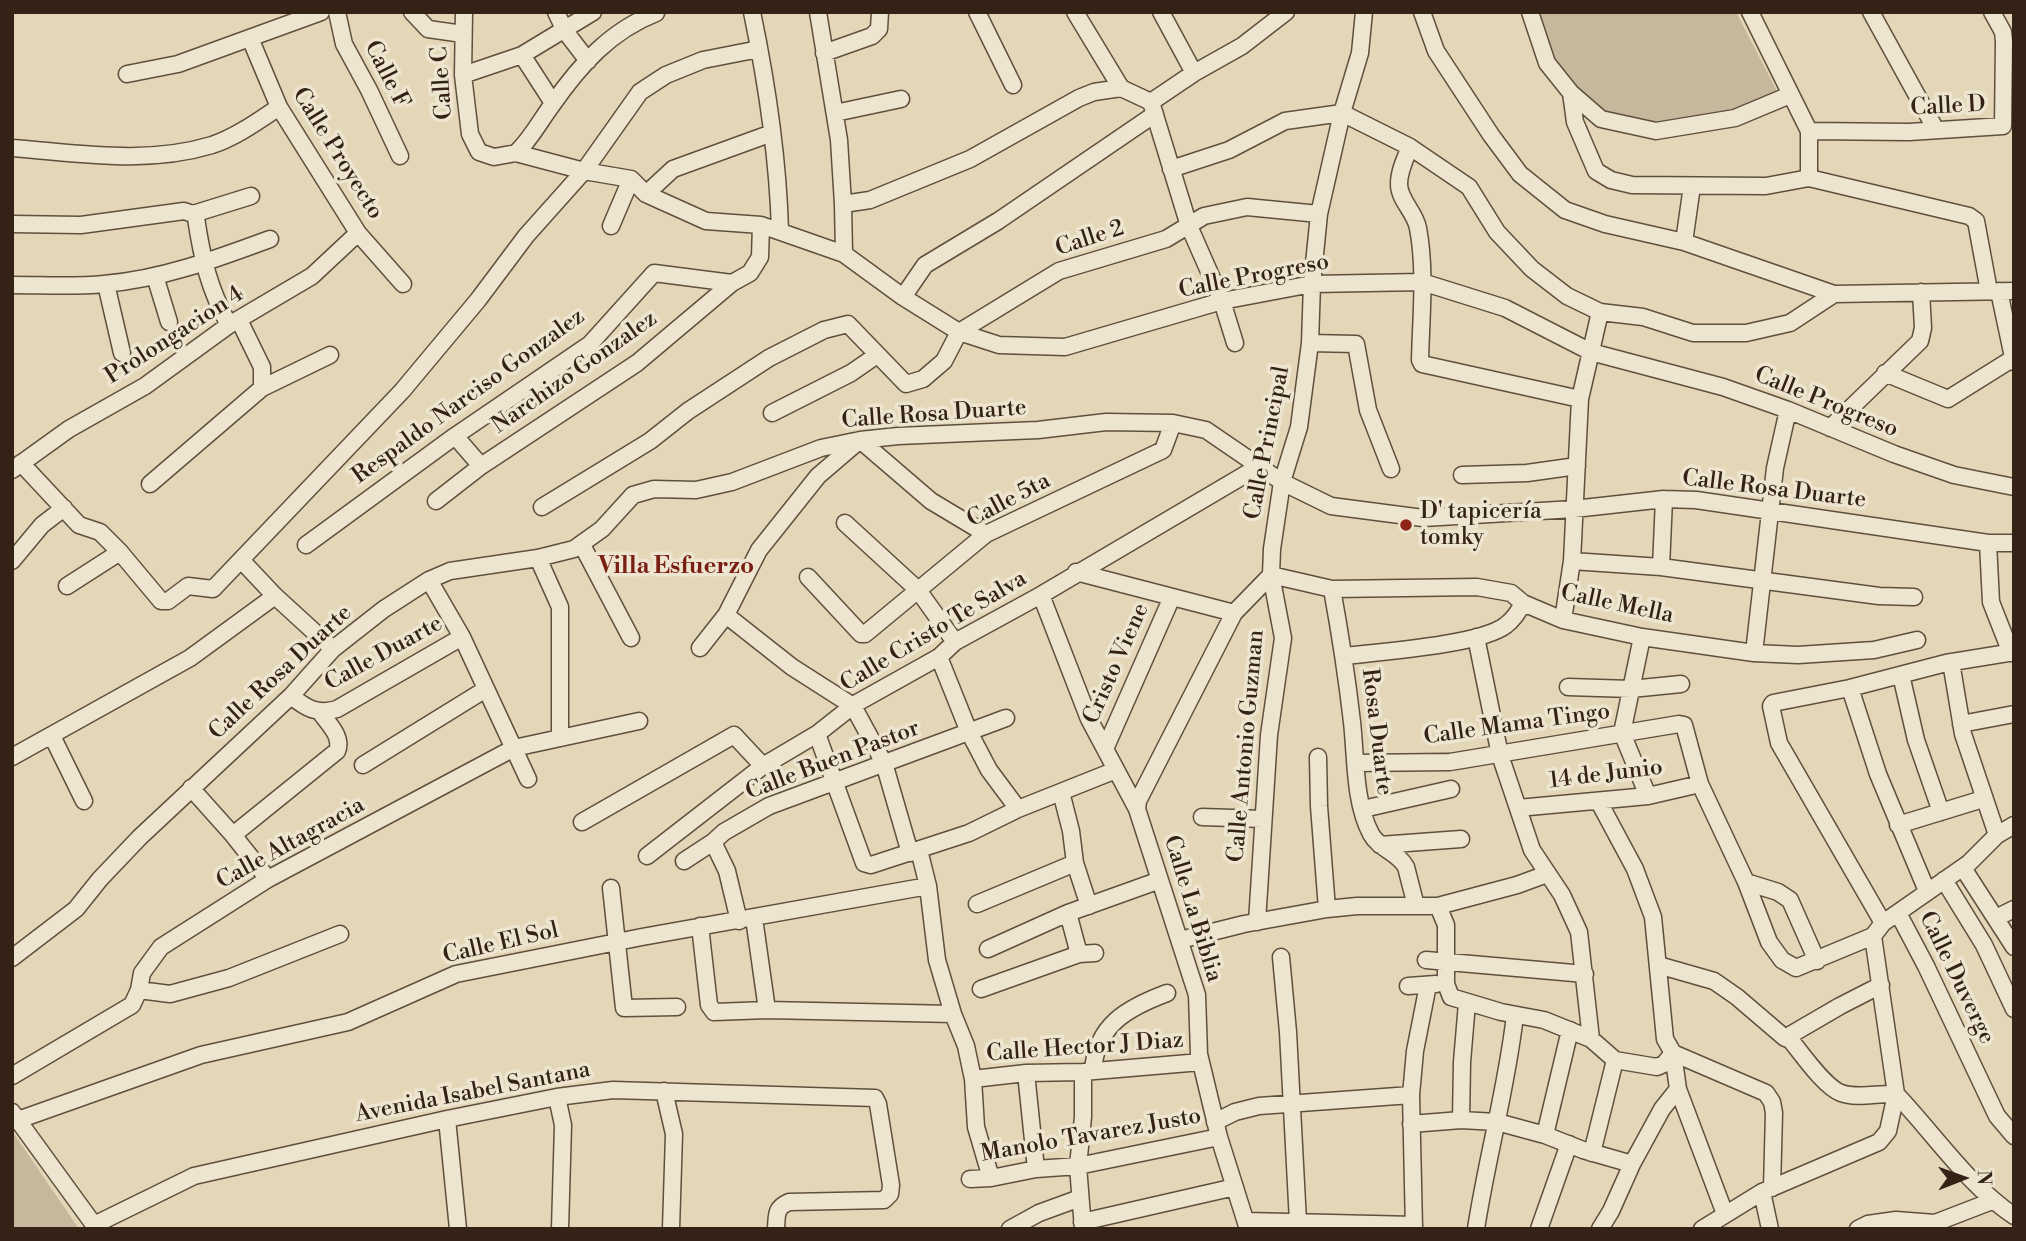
<!DOCTYPE html>
<html>
<head>
<meta charset="utf-8">
<style>
	body { margin:0 }
	#map { position:relative; width:2026px; height:1241px; overflow:hidden; background:#e3d7b7; font-family:"Libre Bodoni",serif }
	canvas { display:block }
	.frame { position:absolute; inset:0; border:14px solid #342216; pointer-events:none }
	.north { position:absolute; left:1928px; top:1143px; width:70px; height:70px; -webkit-text-stroke:5px #ede5d0; paint-order:stroke; rotate:89deg; font-size:19px; font-weight:700; line-height:28px; text-align:center; color:#342216 }
	.north::after { content:''; display:block; margin:auto; width:24px; height:32px; background:#342216; clip-path:polygon(50% 0,100% 100%,50% 72%,0 100%) }
</style>
</head>
<body>
<div id="map">
<canvas width="2026" height="1241"></canvas>
<div class="frame"></div>
<div class="north">N</div>
</div>
<script>
const ctx = document.querySelector('canvas').getContext('2d');
ctx.lineJoin = 'round';
function fill(path, color) { ctx.fillStyle = color; ctx.fill(path, 'evenodd'); }
function strokePath(path, color, width, dash) { ctx.strokeStyle = color; ctx.lineWidth = width; ctx.lineCap = dash ? 'butt' : 'round'; ctx.setLineDash(dash || []); ctx.stroke(path); }
function label(font, color, halo, rows, align = 'center') {
  ctx.font = font + ' "Libre Bodoni",serif'; ctx.lineWidth = 7; ctx.setLineDash([]); ctx.textBaseline = 'middle'; ctx.strokeStyle = halo; ctx.fillStyle = color; for (const [text, x, y, turn = 0] of rows) {
    ctx.save(); ctx.translate(x, y); ctx.rotate((+turn || 0) * Math.PI / 180); ctx.textAlign = isNaN(turn) ? turn : align; if (halo) ctx.strokeText(text, 0, 0); ctx.fillText(text, 0, 0); ctx.restore();
  }
}
fill(new Path2D(`
	M1536 12H1736L1779 95 1731 112 1659 125 1603 112 1555 69Z
	M12 1131 79 1229H12Z`), '#c5b89c');
const minor = new Path2D(`
	M337 12 344 44 369 90 400 156
	M412 12 428 29 463 34
	M464 12 463 75 470 134 479 152 494 157 516 153 584 171 631 179 646 194 706 221 761 225 844 254 903 297 959 332 999 345 1065 347 1222 301 1312 284 1422 282 1505 308 1591 352 1723 387 1788 410 1894 454 1954 475 2014 487
	M556 12 565 31 588 61
	M752 12C767 84 778 158 780 231
	M818 12 839 140 843 204 844 254
	M977 12 1013 85
	M1075 12 1121 88 1151 102 1189 226 1222 301 1235 343
	M1161 12 1194 73
	M1422 12 1436 51 1491 135 1520 174 1565 210 1605 224 1684 242 1834 294 2014 291
	M1530 12 1547 63 1571 93 1601 119 1656 131 1735 118 1790 95
	M1750 12 1809 131V178
	M1871 12 1936 130
	M250 38 279 107 358 233 403 284
	M824 53 872 36 879 29 880 12
	M522 55 553 103
	M127 74 178 64 321 12
	M463 75 522 55 593 12
	M1571 93 1575 122 1596 171 1611 180 1632 185 1766 186 1809 178 1969 216 1976 221 1989 291
	M1151 102 1194 73 1242 46 1286 12
	M835 113 901 99
	M1809 131 1909 132 2003 126 2004 41 2003 32 1992 12
	M1410 147C1405 159 1399 171 1399 184 1399 200 1415 212 1418 228 1426 271 1421 317 1420 360L1422 364 1580 399
	M12 148C80 153 146 165 212 145 236 137 258 121 279 107
	M516 153C531 139 540 121 552 105 580 65 610 31 656 13
	M1171 169 1229 150 1285 121 1342 113 1410 147 1469 187 1497 232 1532 269 1567 296 1600 312 1643 317 1693 333H1746L1790 323 1834 294
	M646 194 673 169 772 133
	M843 204 870 200 970 159 1079 98 1094 92 1121 88
	M193 214 196 218C202 258 209 289 229 325
	M12 224 81 225 184 211 193 214 251 196
	M611 226 631 179
	M1684 242 1692 186
	M155 276 169 322
	M106 284 122 353
	M12 285C43 285 74 287 104 284 162 279 216 259 270 239
	M1999 291 2014 362
	M903 297 925 265 998 221 1155 114
	M239 320 262 367V388
	M1310 343 1356 344 1368 410 1391 469
	M1885 373 1948 399 2012 359
	M772 413 851 373 877 355
	M1830 428 1920 341 1923 328 1921 292
	M455 436 481 466 637 363 732 283 750 273 760 257 761 225
	M21 463 79 525 100 532 120 552 161 601H168L188 586 213 589 402 391 478 300 526 236 584 171 640 92 666 75 703 60 759 49
	M12 470 69 429 145 386 229 325 312 276 358 233
	M1462 475 1527 473 1577 466
	M150 484 262 388 330 355
	M436 501 481 466
	M542 507 650 441 688 411 769 358 824 330 848 324 906 384 923 379 944 361 959 332 1059 271 1166 239 1204 216 1247 207 1319 214
	M845 523 918 590 955 642
	M1988 543 1991 602 2011 653
	M306 545 455 436 590 344 654 273 732 283
	M582 545 631 638
	M538 558 560 607V737
	M12 561 42 525 64 508
	M242 561 275 596 333 649
	M1572 561 1661 567 1879 596 1914 597
	M1661 567 1664 499
	M1076 572 1234 613
	M1271 575 1332 589 1477 587 1511 593 1523 603 1563 620 1642 637 1754 653 1798 655 1874 650 1917 640
	M808 577 861 634H865L986 534 1163 450 1173 423
	M429 580 462 637 528 779
	M67 586 120 552
	M1332 589C1340 633 1347 678 1352 722 1356 758 1354 802 1371 834 1379 849 1398 852 1406 867L1416 906
	M1041 595 1089 719 1137 809 1197 995 1199 1054 1219 1137 1248 1229
	M726 615 792 667 853 706 884 763 910 853
	M1563 620 1572 561 1580 399 1600 312
	M1476 637 1500 755 1532 850 1562 895 1579 932 1591 1039
	M1642 637 1622 733 1648 796
	M700 648 726 615 759 550 818 476 860 440 931 501 986 534
	M1754 653 1775 468 1788 410
	M1344 656C1379 652 1481 645 1506 625 1514 619 1519 611 1523 603
	M939 657 969 732 989 770 1018 809
	M1951 662 1963 734 1997 835
	M1901 675 1916 740 1941 812
	M1568 687 1631 689 1681 684
	M1850 688 1878 774 1927 891
	M291 696C306 708 317 715 337 709L462 637
	M1961 724 2014 714
	M817 734 864 863 871 865 969 833 1018 809 1116 770
	M52 736 84 801
	M1105 749 1172 597
	M12 757 190 658 275 596
	M1318 757 1319 806 1327 909
	M1356 763 1450 762 1679 724 1684 725 1700 784 1746 882 1769 942 1782 960 1796 968 1873 936 1883 923 1969 863 1997 835 2014 825
	M363 765 486 689
	M191 788 233 835 268 879
	M1061 792 1071 831 1075 863 1089 906
	M1599 802 1635 869 1653 917 1665 1039 1673 1053 1678 1089 1725 1214
	M1518 808 1648 796 1700 784
	M1137 809 1138 801 1234 613 1271 575
	M1363 809 1451 789
	M1202 817 1263 819
	M582 822 734 735 763 766
	M1898 825 1983 799
	M233 835 337 751C343 737 328 723 320 712
	M713 842 727 871 739 921
	M1380 845 1461 839
	M919 850 928 886 937 960 953 1014 966 1046 973 1079 976 1127 991 1178
	M647 856 763 766 817 734 855 704 939 657 955 642 1041 595 1258 467
	M684 861 713 842 724 832 769 806 1006 718
	M1963 868 2014 947
	M1944 880 1984 945 2014 1009
	M1746 882 1778 892 1790 900 1817 961
	M611 888 624 1008 677 1007
	M977 904 1075 863
	M1438 906 1446 925V984L1451 997 1501 1012 1544 1020 1591 1039 1615 1060 1657 1067 1664 1064 1673 1053 1766 1093 1772 1102 1774 1113 1772 1188
	M1068 913 1079 954
	M1898 913 1926 966 1997 1116 2014 1136
	M754 918 767 1010
	M1996 918 2014 909
	M1257 922 1269 735 1283 638 1271 575 1272 549 1282 482 1299 427 1310 343 1312 284 1319 214 1342 113 1360 53 1364 12
	M1883 923 1779 743 1771 706 1773 703 1850 688 1946 663 2014 652
	M700 926 709 1005 714 1012 767 1010 953 1014
	M1180 943 1184 939 1244 924 1327 909 1357 906H1438L1517 885 1547 874
	M988 949 1068 913 1160 880
	M1281 957 1288 1032 1298 1222
	M12 958 76 909 100 879 140 837 291 696 333 649 384 609 429 580 450 571 538 558 574 549 602 529 633 495 654 489 696 490 732 482 821 448 860 440 898 436 1038 430 1106 422 1173 423 1206 430 1282 482 1331 506 1423 518 1574 509 1664 499 1696 500 1988 543H2014
	M1426 960 1585 974
	M1658 965 1714 981 1737 997 1785 1038 1840 1006 1881 985
	M1408 986 1436 984
	M981 989 1079 954 1095 953
	M139 990 170 994 229 978 340 934
	M1788 1037C1800 1051 1824 1087 1841 1093 1857 1099 1878 1093 1896 1094 1935 1135 1967 1184 2014 1216
	M1093 1071C1096 1025 1127 1008 1167 993
	M1083 1072V1117L1078 1166 1083 1229
	M1026 1073 1036 1169
	M12 1076 132 1005 139 990 142 973 161 947 268 879 514 748 639 721
	M973 1079 1026 1073 1083 1072 1201 1062
	M664 1091 674 1134 671 1229
	M557 1097 563 1125 560 1229
	M12 1112 97 1229
	M447 1119 458 1229
	M18 1120 201 1055 348 1022 456 974 642 937 928 886
	M1461 1120 1462 1062 1467 1003
	M1215 1122 1235 1112 1259 1106 1411 1095
	M1411 1124 1461 1120 1497 1122 1545 1135 1583 1150 1632 1164
	M1545 1135 1570 1030
	M1592 1153 1615 1060
	M970 1179 991 1178 1036 1169 1078 1166 1219 1137
	M1762 1192 1770 1229
	M1247 1221 1414 1225
	M1082 1222 1235 1187
	M94 1225 194 1176 447 1119 557 1097 613 1090 875 1098 878 1104 891 1185 890 1194 884 1200 789 1202C775 1208 777 1215 776 1229
	M1010 1229 1039 1213 1080 1198
	M1414 1229 1411 1095 1415 1051 1428 985
	M1476 1229C1487 1157 1507 1087 1515 1015
	M1539 1229 1569 1144
	M1600 1229 1611 1211 1632 1164 1662 1109 1678 1089
	M1702 1229 1762 1192 1879 1142 1888 1131 1896 1094 1873 936
	M1858 1229 1868 1224 1896 1220 1935 1223 1992 1201`);
strokePath(minor, '#604f3e', 19);
strokePath(minor, '#ede5d0', 16);
for (const [x, y, r, color] of [
	[1406,525,7,"#8f2418"]
]) { const dot = new Path2D(); dot.arc(x, y, r, 0, 2 * Math.PI); ctx.fillStyle = color; ctx.fill(dot); strokePath(dot, '#ede5d0', 2.5); }
label('23px', '#342216', '#ede5d0', [
	["Calle F",386,75,63],
	["Calle C",443,83,-94],
	["Calle D",1948,107,-3],
	["Calle Proyecto",337,154,58],
	["Calle 2",1090,239,-18],
	["Calle Progreso",1254,277,-11],
	["Prolongacion 4",175,336,-33],
	["Narchizo Gonzalez",575,373,-35],
	["Respaldo Narciso Gonzalez",469,397,-36],
	["Calle Progreso",1826,403,22],
	["Calle Rosa Duarte",934,415,-4],
	["Calle Principal",1268,443,-79],
	["Calle Rosa Duarte",1774,490,7],
	["Calle 5ta",1009,501,-28],
	["Calle Mella",1617,605,12],
	["Calle Cristo Te Salva",934,632,-31],
	["Calle Duarte",384,654,-29],
	["Cristo Viene",1117,664,-66],
	["Calle Rosa Duarte",281,673,-43],
	["Calle Mama Tingo",1517,725,-8],
	["Rosa Duarte",1376,732,83],
	["Calle Antonio Guzman",1247,746,-85],
	["Calle Buen Pastor",833,761,-21],
	["14 de Junio",1606,775,-7],
	["Calle Altagracia",291,844,-29],
	["Calle La Biblia",1192,909,73],
	["Calle El Sol",501,944,-13],
	["Calle Duverge",1956,978,64],
	["Calle Hector J Diaz",1085,1048,-4],
	["Avenida Isabel Santana",473,1093,-11],
	["Manolo Tavarez Justo",1091,1136,-10]
]);
label('23px', '#342216', '#ede5d0', [
	["D' tapicería",1420,512],
	["tomky",1420,538]
], 'left');
label('bold 24px', '#7a1f14', '#ede5d0', [
	["Villa Esfuerzo",676,567]
]);
</script>
</body>
</html>
